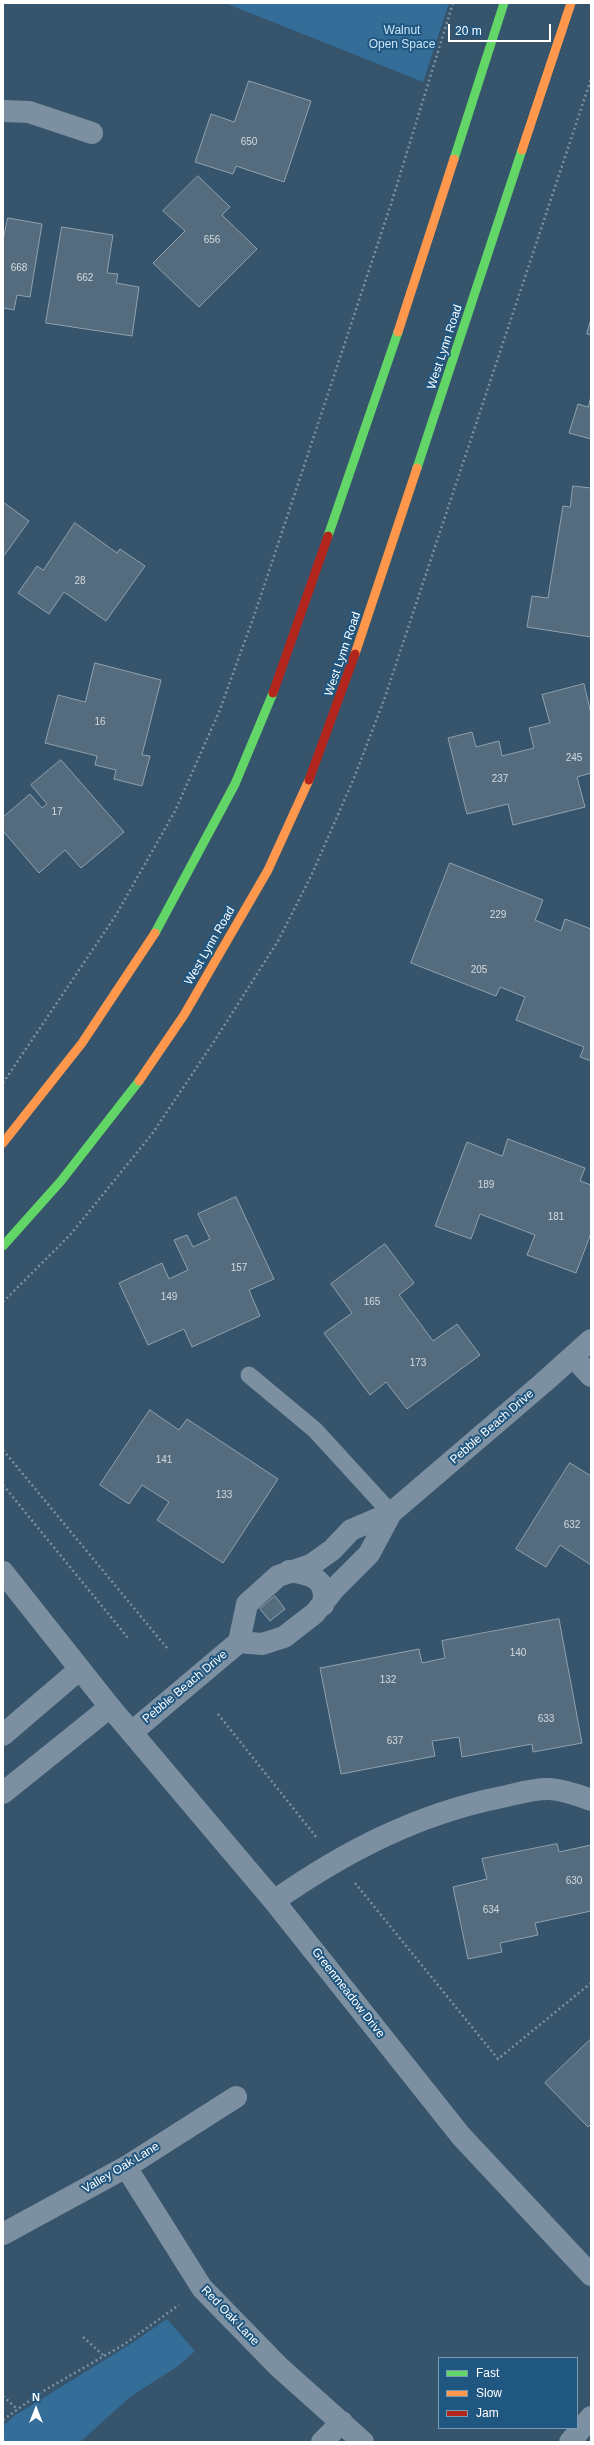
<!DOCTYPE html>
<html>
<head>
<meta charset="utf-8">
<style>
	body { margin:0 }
	#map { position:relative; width:594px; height:2445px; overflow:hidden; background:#36546b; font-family:Arial,sans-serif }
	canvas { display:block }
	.frame { position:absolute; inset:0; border:4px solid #fff; pointer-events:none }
	.legend { position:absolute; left:438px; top:2357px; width:140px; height:72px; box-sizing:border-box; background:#205781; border:1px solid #799ab3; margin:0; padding:5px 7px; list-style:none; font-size:12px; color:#fff }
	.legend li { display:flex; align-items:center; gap:8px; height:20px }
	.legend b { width:20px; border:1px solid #799ab3 }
	.north { position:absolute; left:16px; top:2389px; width:40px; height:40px; -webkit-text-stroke:3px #205781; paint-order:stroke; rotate:0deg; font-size:11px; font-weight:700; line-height:16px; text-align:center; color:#fff }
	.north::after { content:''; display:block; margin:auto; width:14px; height:18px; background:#fff; clip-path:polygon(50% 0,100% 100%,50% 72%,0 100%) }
	.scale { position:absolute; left:448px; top:24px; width:103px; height:18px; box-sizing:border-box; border:2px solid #fff; border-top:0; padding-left:5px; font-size:12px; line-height:14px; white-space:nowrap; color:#fff; -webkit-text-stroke:3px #205781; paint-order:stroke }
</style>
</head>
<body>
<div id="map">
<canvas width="594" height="2445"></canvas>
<div class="frame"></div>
<ul class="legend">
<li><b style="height:5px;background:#63d668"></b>Fast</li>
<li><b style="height:5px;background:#ff974d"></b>Slow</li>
<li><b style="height:5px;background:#b3261e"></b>Jam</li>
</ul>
<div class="north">N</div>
<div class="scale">20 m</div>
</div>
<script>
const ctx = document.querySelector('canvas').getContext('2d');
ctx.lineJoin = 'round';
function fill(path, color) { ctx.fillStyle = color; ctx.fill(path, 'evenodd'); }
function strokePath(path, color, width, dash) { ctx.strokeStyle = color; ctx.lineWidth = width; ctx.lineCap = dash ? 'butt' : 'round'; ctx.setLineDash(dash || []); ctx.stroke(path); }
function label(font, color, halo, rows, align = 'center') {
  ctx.font = font + ' Arial,sans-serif'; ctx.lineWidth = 4; ctx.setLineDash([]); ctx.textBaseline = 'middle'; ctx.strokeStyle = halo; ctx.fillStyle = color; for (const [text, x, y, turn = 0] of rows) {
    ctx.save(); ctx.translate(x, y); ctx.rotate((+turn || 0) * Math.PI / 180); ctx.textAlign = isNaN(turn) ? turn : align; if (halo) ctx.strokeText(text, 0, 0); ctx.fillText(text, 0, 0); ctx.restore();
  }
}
fill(new Path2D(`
	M225 3H449L423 82Z
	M167 2319 195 2351 178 2366 130 2397 80 2442H3V2426L14 2416 129 2345Z`), '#346d98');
const building = new Path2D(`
	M249 81 311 101 284 182 236 166 233 174 195 162 211 114 234 122Z
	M198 176 230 207 222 215 257 249 199 307 153 263 185 231 163 211Z
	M8 218 42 224 30 297 17 295 14 310 3 308V240Z
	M62 227 113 235 107 273 118 274 116 283 139 287 132 336 46 323Z
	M591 319V335L587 334Z
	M591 396V439L569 433 578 404 588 407Z
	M573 486 591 488V637L527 627 532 596 548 598 563 506 570 507Z
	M3 502 29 521 3 557Z
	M75 523 117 553 120 549 145 566 106 621 64 592 49 614 18 593 37 566 43 570Z
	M95 663 161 680 142 755 150 756 142 786 114 779 116 770 95 765 97 756 45 743 58 695 85 702Z
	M584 684 591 714V773L577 777 585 807 513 825 508 804 467 814 448 738 472 732 476 747 499 741 502 756 534 748 529 728 550 723 542 695Z
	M61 760 124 832 81 868 65 850 39 873 3 831V817L30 794 42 808 47 804 31 785Z
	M450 863 543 900 535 920 561 931 565 919 591 929V1061L580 1057 584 1047 516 1020 525 997 500 987 496 996 411 963Z
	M508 1139 585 1168 580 1181 591 1185V1233L576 1273 527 1255 535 1235 480 1214 471 1239 435 1226 467 1142 502 1156Z
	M236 1197 274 1279 249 1290 260 1316 192 1347 184 1329 148 1345 119 1283 162 1263 169 1279 188 1270 174 1240 187 1235 193 1247 210 1239 198 1214Z
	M385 1244 414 1283 399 1295 433 1341 457 1324 480 1355 407 1409 386 1382 370 1395 324 1333 352 1313 331 1284Z
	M150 1410 179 1430 187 1419 278 1479 223 1563 157 1520 169 1502 142 1485 129 1504 100 1485Z
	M570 1463 591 1476V1565L560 1545 546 1567 516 1549Z
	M275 1596 285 1609 270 1621 260 1609Z
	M559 1619 582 1743 533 1752 532 1744 462 1757 459 1737 432 1741 435 1756 341 1774 320 1668 419 1649 422 1663 445 1658 442 1641Z
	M557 1844 559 1852 591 1845V1911L535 1923 538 1935 500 1943 502 1952 468 1959 453 1887 487 1879 482 1859Z
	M591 2039V2124L588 2127 545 2083Z`);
fill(building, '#546c7e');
strokePath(building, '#8fa2af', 1);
strokePath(new Path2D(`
	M3 1083 116 915 175 811 219 712 254 616 302 472 391 204 453 3
	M3 1302 70 1235 152 1134 215 1040 278 941 312 874 354 778 384 700 591 79
	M3 1450 167 1648
	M3 1485 128 1638
	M218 1714 317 1838
	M355 1883 498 2059 591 1983
	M83 2337 104 2356
	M3 2396 17 2409
	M3 2420 40 2393 123 2345 179 2305`), '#7c90a1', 2.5, [2, 3]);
strokePath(new Path2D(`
	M249 1375 315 1430 391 1513`), '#7c90a1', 17);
strokePath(new Path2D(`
	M3 111 29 112 92 133
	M573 1357 591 1376
	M289 1571C312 1574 328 1579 323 1605
	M3 1572 110 1707 274 1901 461 2136 591 2275
	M239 1642 262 1644 284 1637 315 1613 335 1588 369 1554 391 1513
	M132 1732 239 1642 247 1604 278 1576 311 1565 332 1550 351 1530 391 1513 543 1383 591 1340
	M3 1735 80 1669
	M3 1793 110 1707
	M274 1901C344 1852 417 1814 502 1797 516 1794 535 1788 550 1789 564 1790 578 1795 591 1800
	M126 2167 202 2288 279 2367 363 2442
	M3 2234 126 2167 236 2097
	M322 2442 342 2422
	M570 2442 591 2417`), '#7c90a1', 22);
strokePath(new Path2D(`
	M454 159 504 3
	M417 468 522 150
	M328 536 398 332
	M155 933 235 784 273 693
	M3 1246 61 1181 139 1081`), '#63d668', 9);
strokePath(new Path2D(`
	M522 150 571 3
	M398 332 454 159
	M355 654 417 468
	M139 1081 184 1015 268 870 309 780
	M3 1143 82 1043 155 933`), '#ff974d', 9);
strokePath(new Path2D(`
	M273 693 328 536
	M309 780 355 654`), '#b3261e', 9);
label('10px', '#d4dadf', null, [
	["650",249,142],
	["656",212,240],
	["668",19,268],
	["662",85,278],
	["28",80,581],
	["16",100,722],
	["245",574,758],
	["237",500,779],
	["17",57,812],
	["229",498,915],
	["205",479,970],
	["189",486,1185],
	["181",556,1217],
	["157",239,1268],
	["149",169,1297],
	["165",372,1302],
	["173",418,1363],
	["141",164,1460],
	["133",224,1495],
	["632",572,1525],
	["140",518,1653],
	["132",388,1680],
	["633",546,1719],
	["637",395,1741],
	["630",574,1881],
	["634",491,1910]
]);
label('12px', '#c9e4f6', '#205781', [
	["Walnut",402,31],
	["Open Space",402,45]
]);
label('12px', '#fff', '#205781', [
	["West Lynn Road",445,347,-72],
	["West Lynn Road",343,654,-71],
	["West Lynn Road",210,946,-60],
	["Pebble Beach Drive",492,1427,-41],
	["Pebble Beach Drive",185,1687,-40],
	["Greenmeadow Drive",348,1993,52],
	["Valley Oak Lane",121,2168,-31],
	["Red Oak Lane",230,2316,46]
]);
</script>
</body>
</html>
